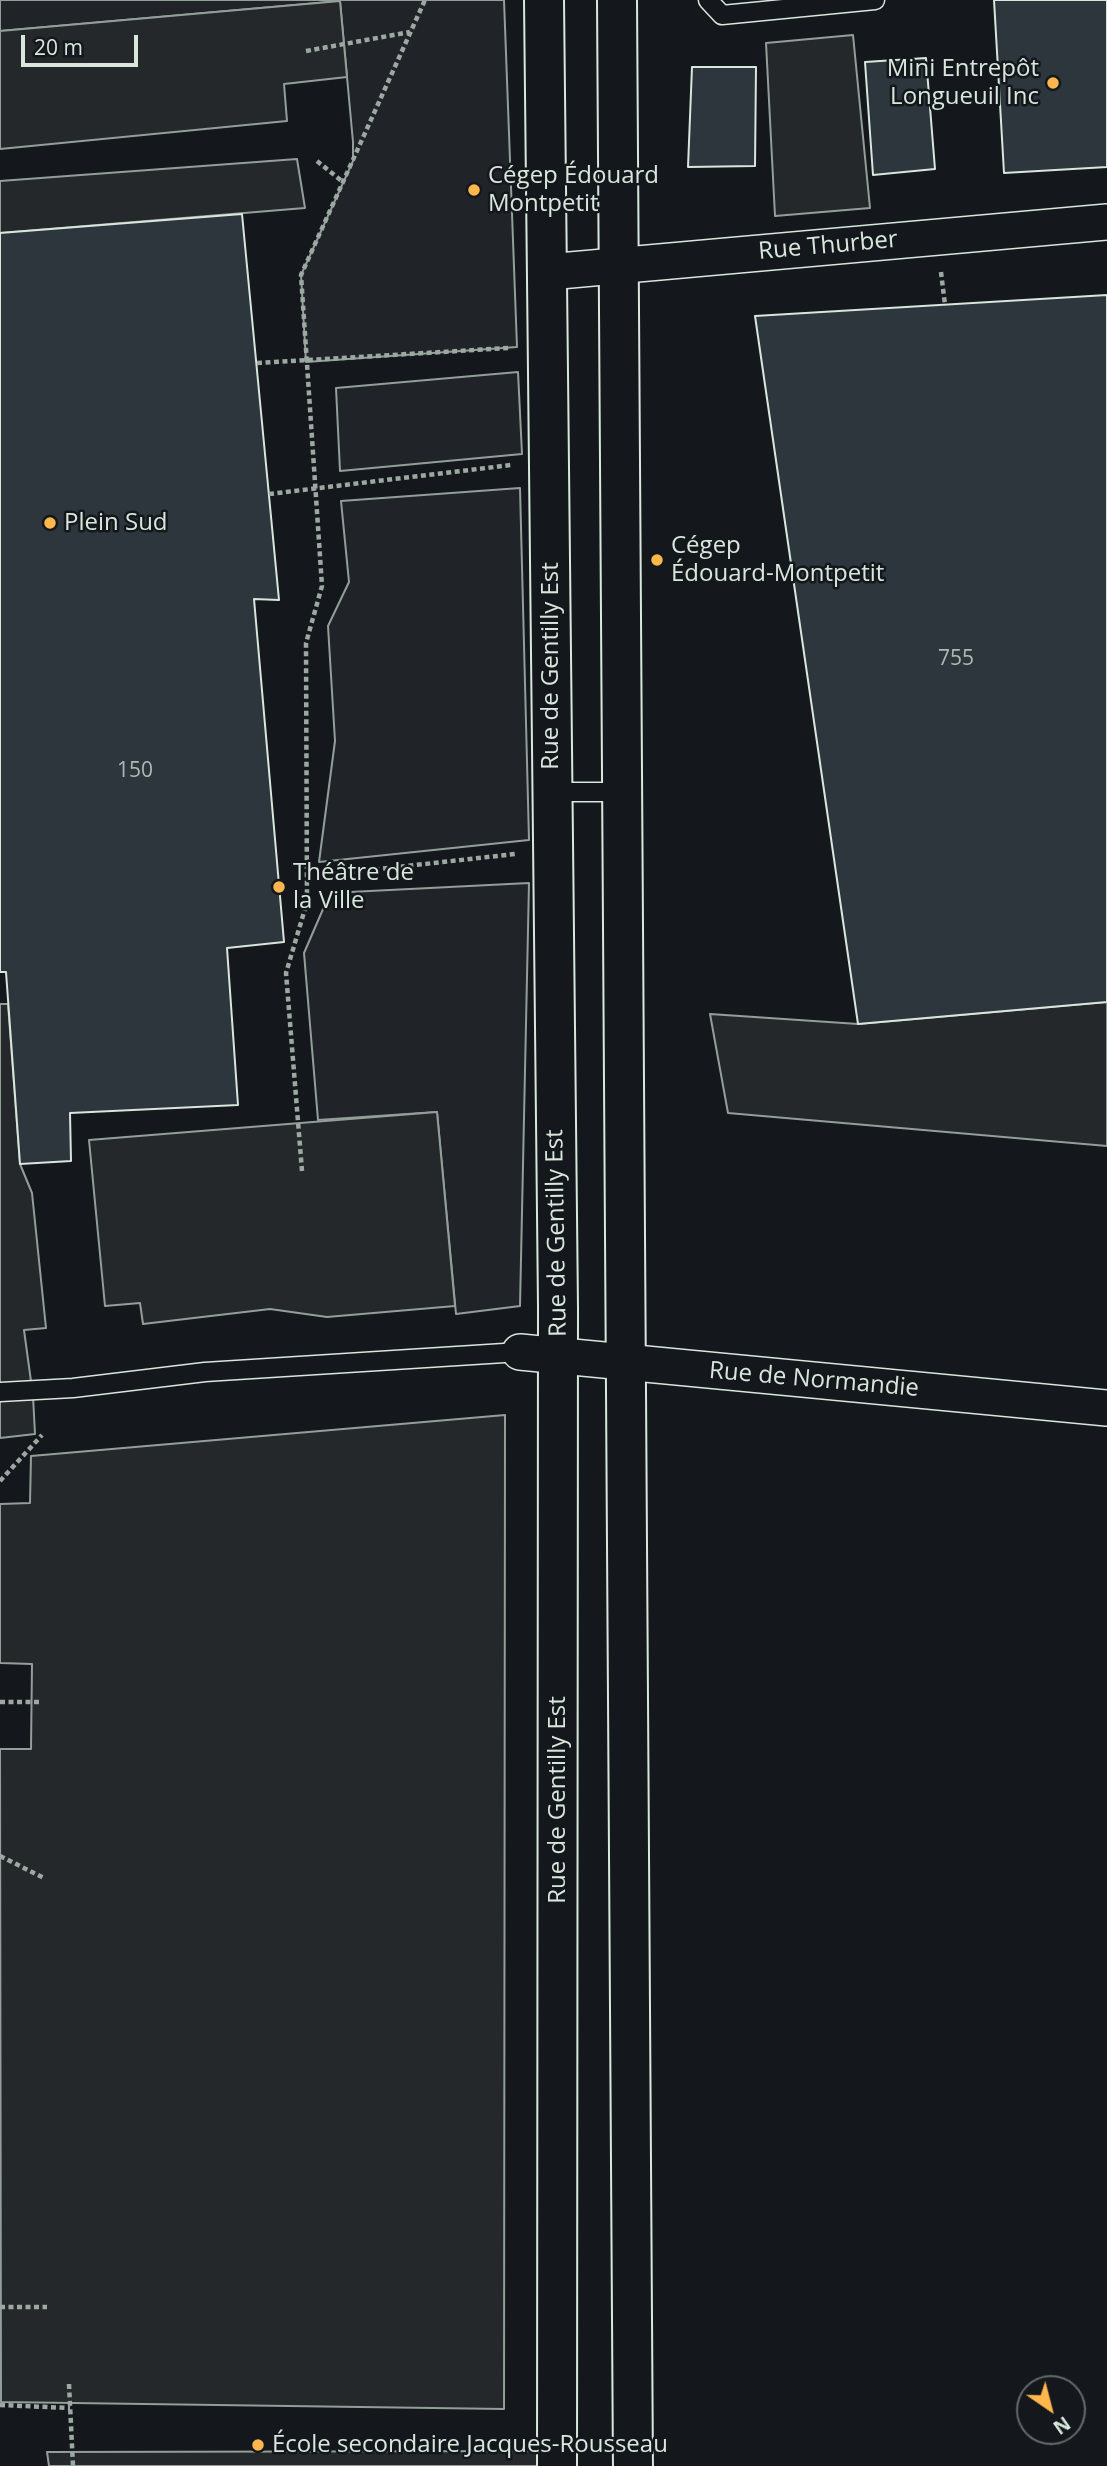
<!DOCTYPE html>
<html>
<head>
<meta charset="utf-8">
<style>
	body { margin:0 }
	#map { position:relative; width:1107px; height:2466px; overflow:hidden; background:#14181c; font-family:"Open Sans",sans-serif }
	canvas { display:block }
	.north { position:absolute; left:1016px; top:2375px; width:70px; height:70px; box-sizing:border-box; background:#14181c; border:2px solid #626a69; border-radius:50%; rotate:145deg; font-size:19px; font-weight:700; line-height:28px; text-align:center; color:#d8e6dc }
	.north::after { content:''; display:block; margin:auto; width:24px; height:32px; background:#ffb74d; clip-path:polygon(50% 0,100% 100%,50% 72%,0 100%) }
	.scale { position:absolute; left:21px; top:35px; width:117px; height:32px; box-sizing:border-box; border:4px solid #d8e6dc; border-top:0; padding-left:9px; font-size:21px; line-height:24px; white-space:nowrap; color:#d8e6dc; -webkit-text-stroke:5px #14181c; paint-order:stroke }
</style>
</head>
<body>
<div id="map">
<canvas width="1107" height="2466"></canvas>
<div class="north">N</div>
<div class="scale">20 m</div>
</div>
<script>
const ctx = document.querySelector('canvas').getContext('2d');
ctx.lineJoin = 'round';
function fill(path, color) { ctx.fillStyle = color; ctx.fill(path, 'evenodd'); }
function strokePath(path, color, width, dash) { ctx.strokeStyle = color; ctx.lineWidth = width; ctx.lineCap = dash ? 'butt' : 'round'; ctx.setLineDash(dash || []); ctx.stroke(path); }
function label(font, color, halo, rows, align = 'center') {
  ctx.font = font + ' "Open Sans",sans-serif'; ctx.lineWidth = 5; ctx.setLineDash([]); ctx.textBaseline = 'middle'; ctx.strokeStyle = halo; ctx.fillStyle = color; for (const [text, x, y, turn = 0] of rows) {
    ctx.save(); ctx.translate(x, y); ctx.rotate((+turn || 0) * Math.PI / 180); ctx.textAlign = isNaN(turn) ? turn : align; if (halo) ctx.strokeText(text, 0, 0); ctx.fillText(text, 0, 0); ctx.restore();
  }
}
const green = new Path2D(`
	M0 0H504L517 347 306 362 301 275 353 161V142L340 1 0 31Z
	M518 372 522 454 340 471 336 388Z
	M520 488 529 840 319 862 335 741 328 626 349 582 341 501Z
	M529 883 520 1306 456 1314 437 1112 318 1120 304 953 330 893Z`);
fill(green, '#202428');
strokePath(green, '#939e99', 2);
const parking = new Path2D(`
	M340 1 347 77 284 84 287 121 0 149V31Z
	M853 35 870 208 775 216 766 43Z
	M297 159 305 208 0 233V181Z
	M1107 1002V1146L728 1113 710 1014 858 1024Z
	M0 1004H8L20 1164 32 1193 46 1328 24 1330 33 1396 35 1434 0 1438Z
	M437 1112 455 1306 327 1317 270 1309 143 1324 140 1303 105 1306 89 1140Z
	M505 1415 504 2409 1 2402 0 1749H31L32 1664 0 1663V1504L30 1503 31 1456Z
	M554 2451V2466H49L47 2452Z`);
fill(parking, '#24282b');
strokePath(parking, '#939e99', 2);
const building = new Path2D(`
	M994 0H1107V167L1004 173Z
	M926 58 935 169 873 175 865 62Z
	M692 67H756L755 166 688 167Z
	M242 214 279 600 254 599 284 942 227 948 238 1105 70 1113 71 1161 20 1164 6 972H0V233Z
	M1107 295V1002L858 1024 755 316Z`);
fill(building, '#2c363c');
strokePath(building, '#d8e6dc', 2);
const service = new Path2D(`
	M708 0 722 15 875 0
	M551 792H622
	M0 1392 73 1388 205 1372 520 1352`);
const minor = new Path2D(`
	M548 272 1107 222
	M520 1352 1107 1408`);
const tertiary = new Path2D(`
	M544 0 558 1306 557 2466
	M617 0 633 2466`);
strokePath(service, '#d8e6dc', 21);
strokePath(minor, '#d8e6dc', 38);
strokePath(tertiary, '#d8e6dc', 42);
strokePath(new Path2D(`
	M306 51 410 32
	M317 161 343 182
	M941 272 945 305
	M257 363 509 348
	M269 494 511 465
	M307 877 515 854
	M302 1171 286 973 307 902 306 643 322 586 301 275 425 0
	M0 1481 42 1435
	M0 1702H42
	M0 1856 44 1878
	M0 2307H47
	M69 2384 73 2466
	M0 2405 70 2408`), '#9da8a2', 4.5, [5, 3.5]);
strokePath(service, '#14181c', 18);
strokePath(minor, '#14181c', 35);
strokePath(tertiary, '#14181c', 38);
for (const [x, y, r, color] of [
	[1053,83,7,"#ffb74d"],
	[474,190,7,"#ffb74d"],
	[50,523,7,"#ffb74d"],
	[657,560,7,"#ffb74d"],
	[279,887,7,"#ffb74d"],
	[258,2445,7,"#ffb74d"]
]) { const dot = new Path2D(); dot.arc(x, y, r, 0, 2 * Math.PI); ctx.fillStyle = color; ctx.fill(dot); strokePath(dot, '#14181c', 2.5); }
label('21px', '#adbab4', null, [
	["755",956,659],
	["150",135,771]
]);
label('24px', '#d8e6dc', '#14181c', [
	["Mini Entrepôt",1039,69,"right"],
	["Longueuil Inc",1039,97,"right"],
	["Cégep Édouard",488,176],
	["Montpetit",488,204],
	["Plein Sud",64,523],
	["Cégep",671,546],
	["Édouard-Montpetit",671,574],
	["Théâtre de",293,873],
	["la Ville",293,901],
	["École secondaire Jacques-Rousseau",272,2445]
], 'left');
label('24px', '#d8e6dc', '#14181c', [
	["Rue Thurber",828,246,-5],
	["Rue de Gentilly Est",551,666,-90],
	["Rue de Gentilly Est",557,1233,-91],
	["Rue de Normandie",814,1380,5],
	["Rue de Gentilly Est",558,1800,-90]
]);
</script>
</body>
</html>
